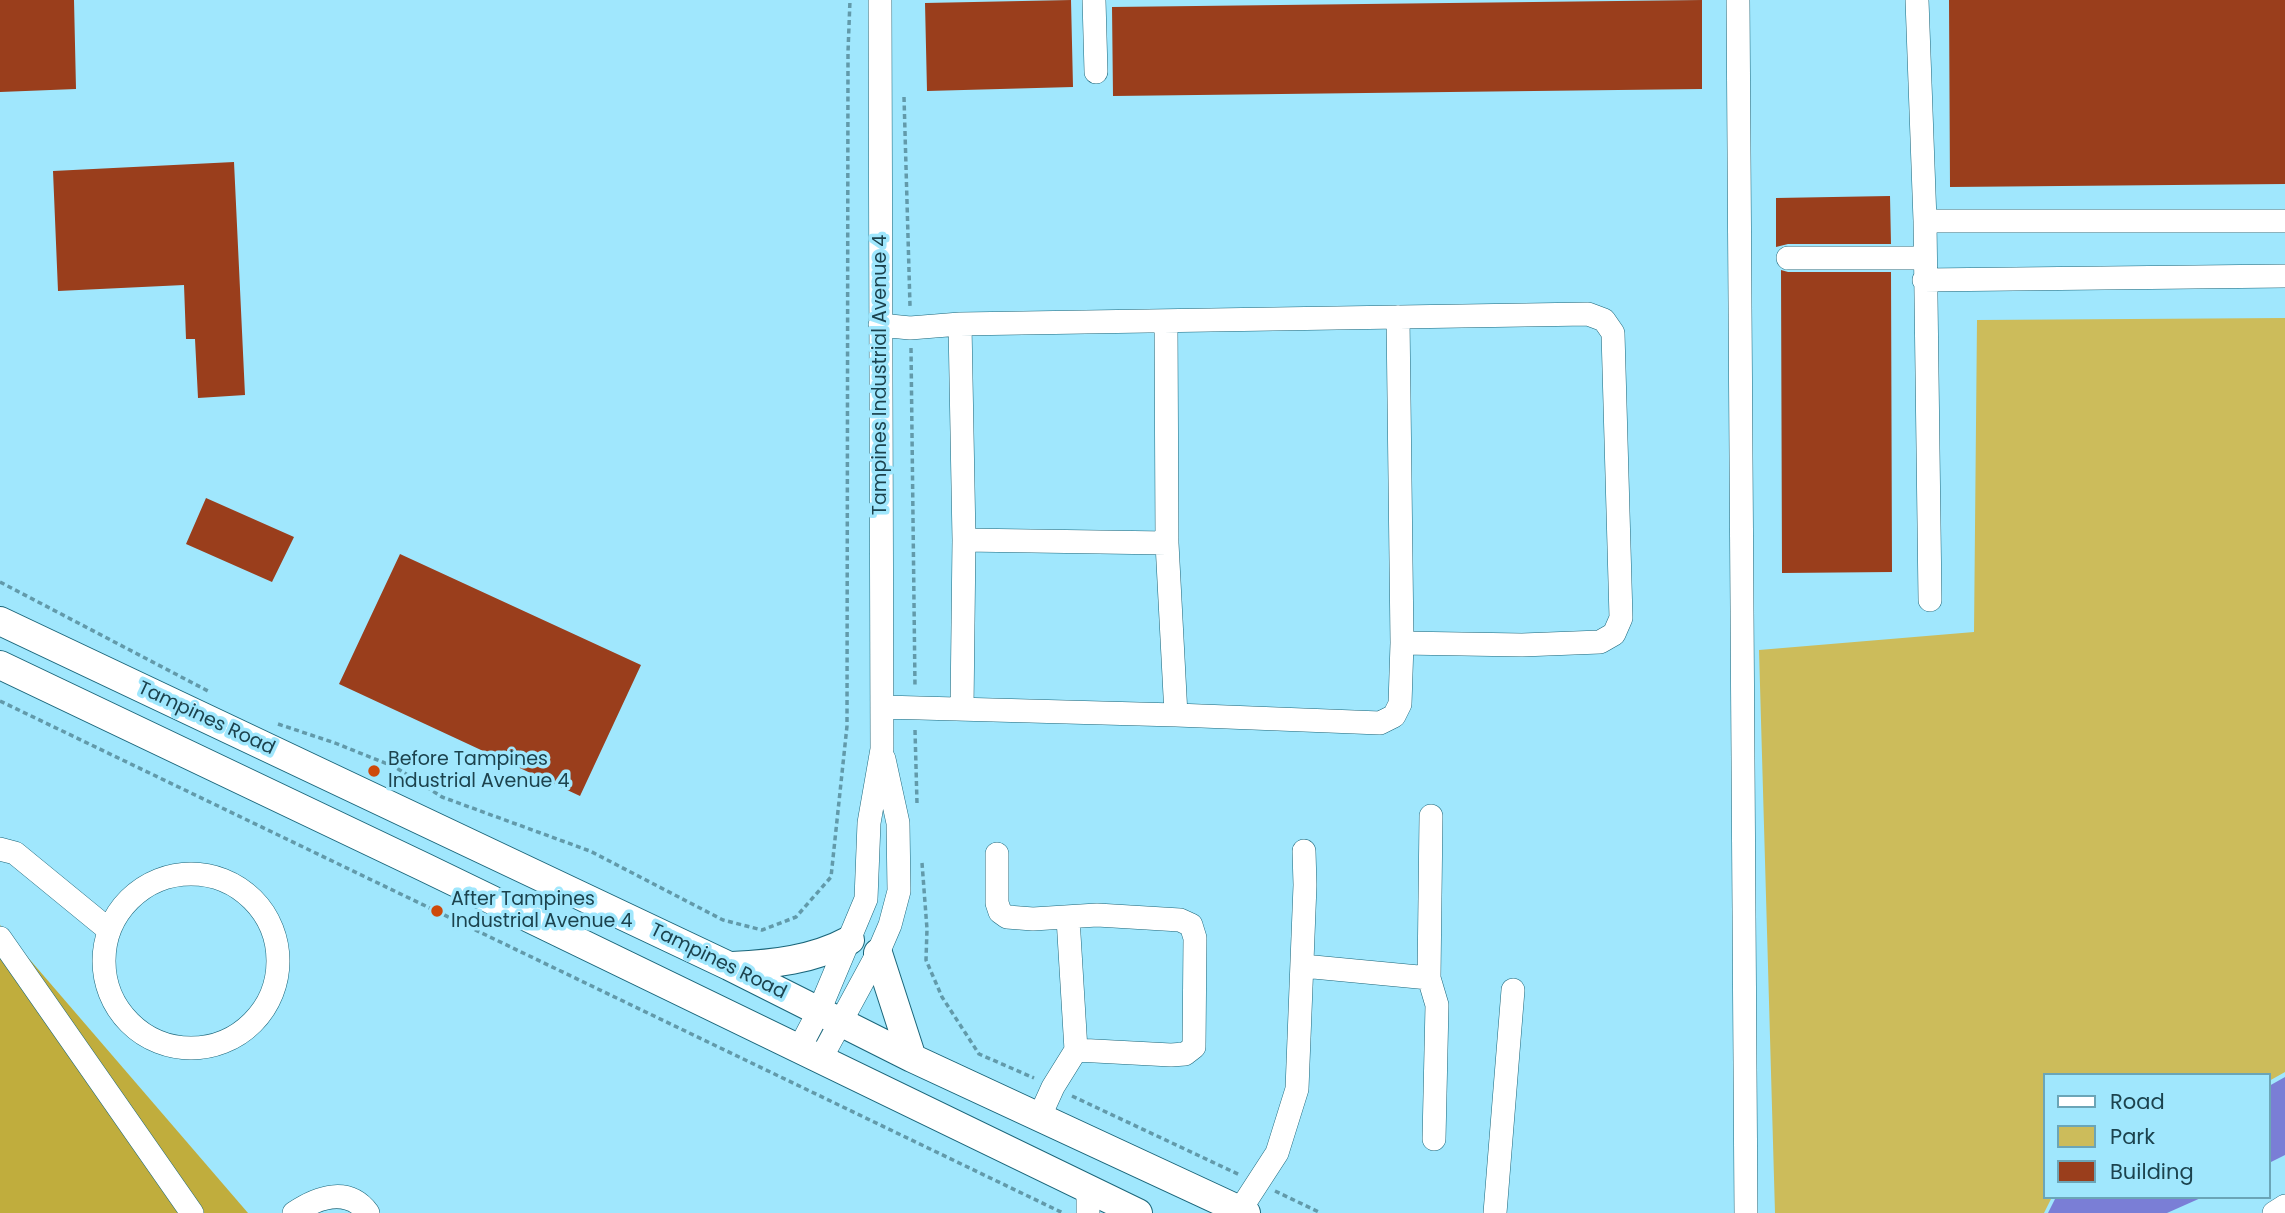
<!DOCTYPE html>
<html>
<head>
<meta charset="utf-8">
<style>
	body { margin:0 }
	#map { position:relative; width:2285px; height:1213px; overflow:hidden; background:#a0e7fd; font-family:Poppins,sans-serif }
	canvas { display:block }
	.legend { position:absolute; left:2043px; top:1073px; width:228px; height:126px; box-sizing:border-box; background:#a0e7fd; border:2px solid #6ba5b7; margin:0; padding:9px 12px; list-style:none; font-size:21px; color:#1c434e }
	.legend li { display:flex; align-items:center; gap:14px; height:35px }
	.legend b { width:35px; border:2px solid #6ba5b7 }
</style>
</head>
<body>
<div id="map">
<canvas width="2285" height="1213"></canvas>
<ul class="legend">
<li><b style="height:9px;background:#fff"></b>Road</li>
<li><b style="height:19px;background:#ccbc5b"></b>Park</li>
<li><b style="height:19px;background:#9a3e1c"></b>Building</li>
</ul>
</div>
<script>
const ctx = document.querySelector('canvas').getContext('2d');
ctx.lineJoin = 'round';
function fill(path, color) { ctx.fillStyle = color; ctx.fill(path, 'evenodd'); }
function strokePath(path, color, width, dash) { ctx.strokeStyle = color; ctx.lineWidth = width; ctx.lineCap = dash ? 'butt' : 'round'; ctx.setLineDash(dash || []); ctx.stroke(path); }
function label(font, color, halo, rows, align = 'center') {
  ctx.font = font + ' Poppins,sans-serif'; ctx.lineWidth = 7; ctx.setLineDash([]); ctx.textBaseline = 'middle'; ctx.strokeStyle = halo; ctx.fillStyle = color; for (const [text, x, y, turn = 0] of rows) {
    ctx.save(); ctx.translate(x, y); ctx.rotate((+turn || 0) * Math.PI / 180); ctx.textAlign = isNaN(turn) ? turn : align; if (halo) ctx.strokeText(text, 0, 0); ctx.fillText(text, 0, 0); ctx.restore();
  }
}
fill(new Path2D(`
	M2285 318V1072L2269 1081V1075H2045V1197H2052L2044 1213H1775L1759 650 1974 632 1977 320Z`), '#ccbc5b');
fill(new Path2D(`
	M0 925 248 1213H0Z`), '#c0ad3d');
fill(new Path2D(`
	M2285 1077V1155L2269 1163V1086Z
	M2056 1197H2203L2167 1213H2048Z`), '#7a7ed6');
fill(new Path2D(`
	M0 0H74L76 89 0 92Z
	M1071 0 1073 87 927 91 925 3Z
	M1702 0V89L1113 96 1112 7Z
	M1949 0H2285V184L1950 187Z
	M234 162 245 395 198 398 195 339H186L184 285 58 291 53 171Z
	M1890 196 1891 244H1788L1776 247V198Z
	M1781 270 1788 272H1891L1892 572 1782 573Z
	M206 498 294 537 272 582 186 544Z
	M400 554 641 665 580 796 339 684Z`), '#9a3e1c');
const minor = new Path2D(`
	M1094 0 1096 72
	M1738 0 1746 1213
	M1917 0 1925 221 1930 600
	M1925 221H2285
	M1788 258H1924
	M1924 280 2285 276
	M1166 321 1167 543 1176 715
	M960 324 964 540 962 709
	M880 325 910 328 960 324 1588 314 1604 320 1613 333 1621 618 1614 634 1600 642 1522 645 1402 643
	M964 540 1167 543
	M883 707 1176 715 1380 723 1394 716 1400 704 1402 643 1398 317
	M0 849 15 853 109 930
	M997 854V903L1000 912 1007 917 1033 919 1097 915 1180 920 1191 925 1195 938 1194 1047 1185 1054 1171 1055 1076 1050
	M104 961a87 87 0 1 1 174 0a87 87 0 1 1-174 0Z
	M0 938 192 1213
	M1303 966 1429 978 1437 1005 1434 1139
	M1429 978 1431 816
	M799 1049 819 1011 866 899 869 823 882 749 880 0
	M820 1060 878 953 890 925 899 891 898 823 884 759
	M1039 1118 1053 1087 1076 1050 1068 918
	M1240 1210 1277 1153 1297 1089 1305 885 1304 851
	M294 1213C318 1197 348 1186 368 1213
	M1088 1213V1188
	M1495 1213 1513 990
	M2274 1213 2285 1206`);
const major = new Path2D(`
	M0 621 729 966 912 1058 1246 1213
	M0 665 426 868 1138 1213
	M878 953 912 1058
	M732 966C773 964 813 960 850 940`);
strokePath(minor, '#1a6579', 24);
strokePath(major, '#1a6579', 30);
strokePath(new Path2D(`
	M904 97 910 306
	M911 348 915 687
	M0 582 208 691
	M0 701 1063 1213
	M278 724 335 743 395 767 442 797 590 851 723 920 762 930 796 917 831 877 847 726 848 52 850 0
	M915 730 917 803
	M922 863 927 929 926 960 942 997 979 1054 1034 1078
	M1072 1096 1240 1175
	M1275 1191 1321 1213`), '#629aaa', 3.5, [5, 3.5]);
strokePath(minor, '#fff', 23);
strokePath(major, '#fff', 28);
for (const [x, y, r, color] of [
	[374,771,7,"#ce490a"],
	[437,911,7,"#ce490a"]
]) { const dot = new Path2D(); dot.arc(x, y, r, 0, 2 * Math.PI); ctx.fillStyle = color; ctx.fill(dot); strokePath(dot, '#a0e7fd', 2.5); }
label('19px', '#1c434e', '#a0e7fd', [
	["Tampines Industrial Avenue 4",881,375,-90],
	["Tampines Road",206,719,25],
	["Tampines Road",718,962,26]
]);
label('19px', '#1c434e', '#a0e7fd', [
	["Before Tampines",388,760],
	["Industrial Avenue 4",388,782],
	["After Tampines",451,900],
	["Industrial Avenue 4",451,922]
], 'left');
</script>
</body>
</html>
